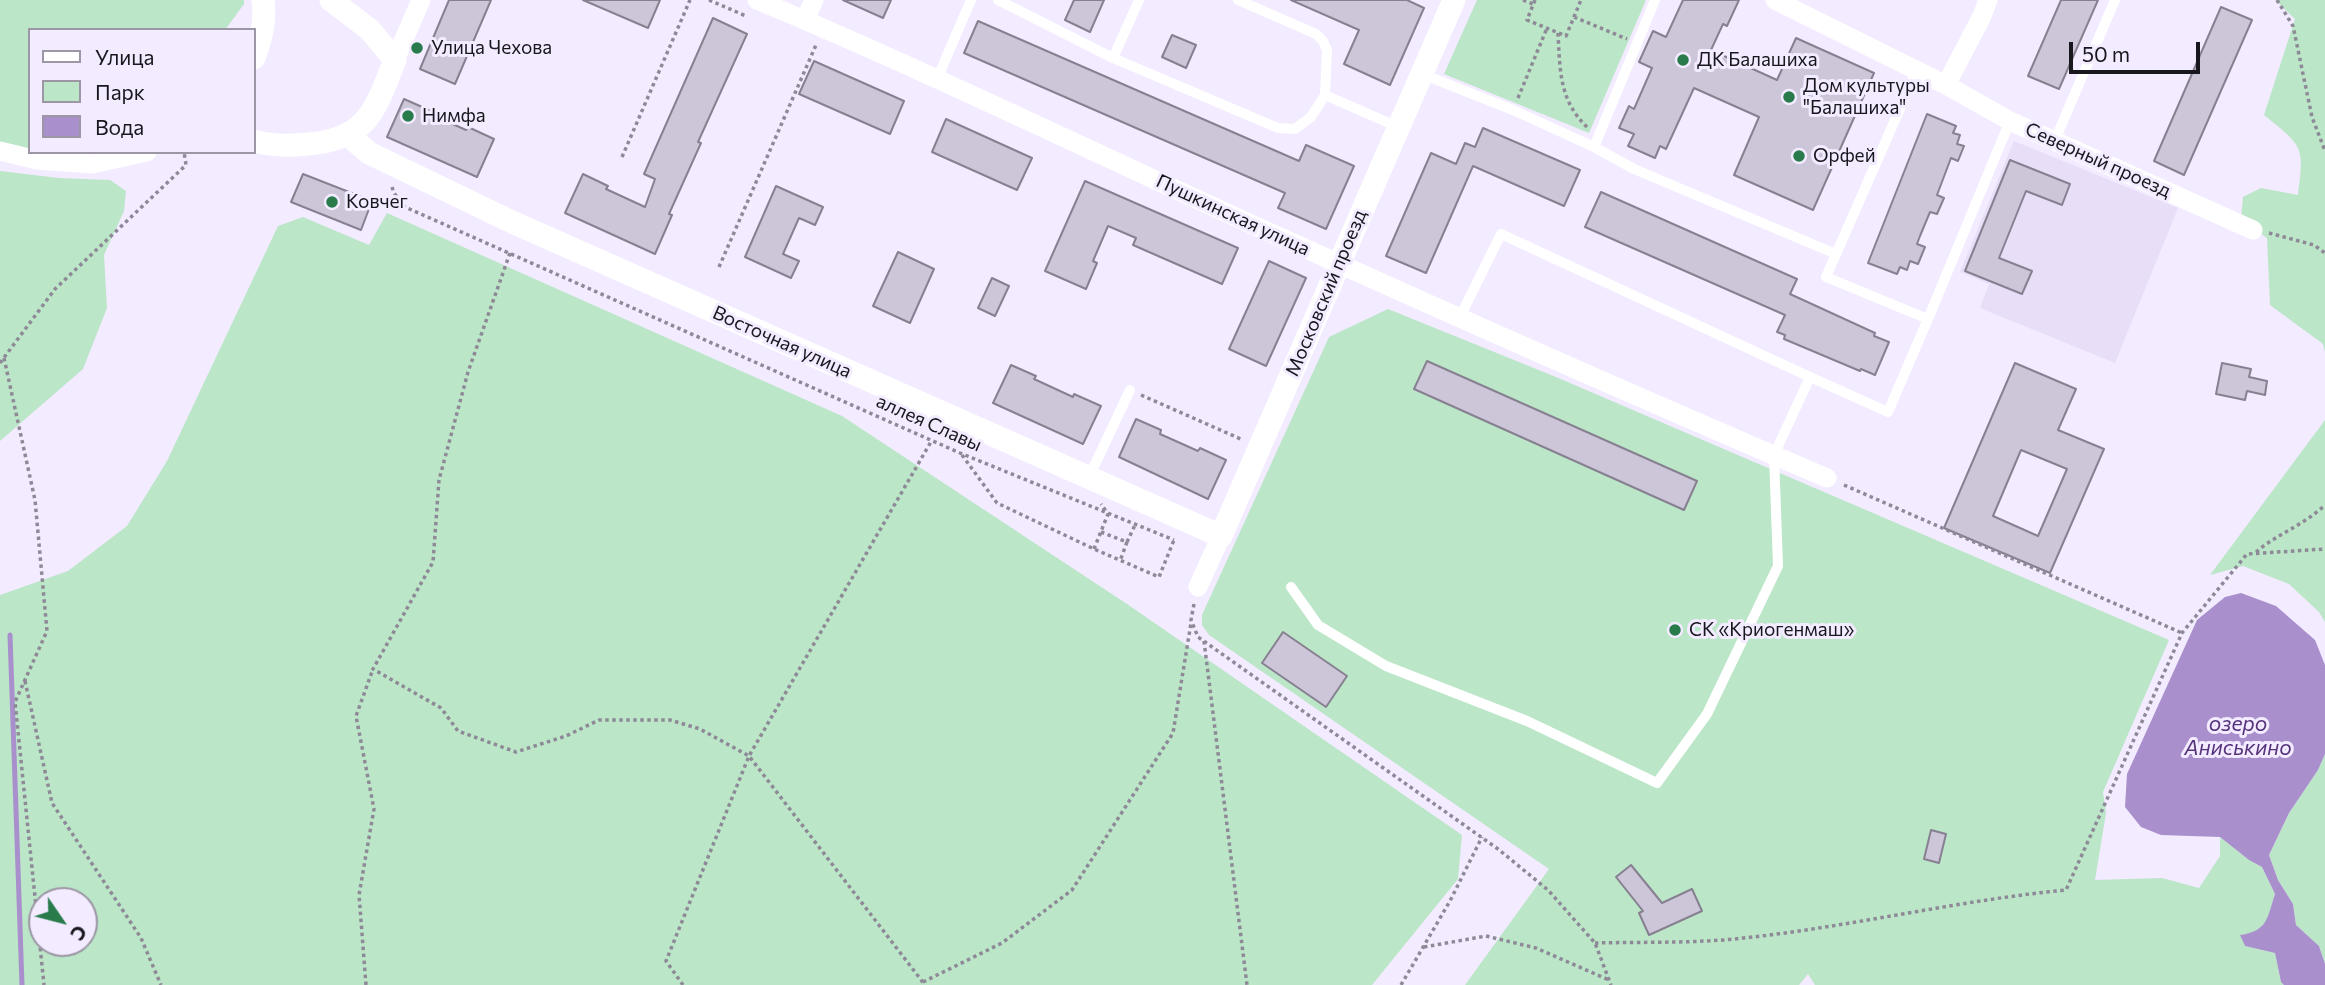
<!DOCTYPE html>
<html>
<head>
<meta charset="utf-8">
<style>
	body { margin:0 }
	#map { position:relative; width:2325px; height:985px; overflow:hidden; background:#f3ebff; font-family:Commissioner,sans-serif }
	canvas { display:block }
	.legend { position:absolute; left:28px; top:28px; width:228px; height:126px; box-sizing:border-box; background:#f3ebff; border:2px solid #9c96a5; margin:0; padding:9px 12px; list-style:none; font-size:21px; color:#19171e }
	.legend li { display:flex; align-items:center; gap:14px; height:35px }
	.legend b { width:35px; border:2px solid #9c96a5 }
	.north { position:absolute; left:28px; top:887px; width:70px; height:70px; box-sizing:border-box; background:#f3ebff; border:2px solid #9c96a5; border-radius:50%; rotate:125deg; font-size:19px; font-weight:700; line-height:28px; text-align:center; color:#19171e }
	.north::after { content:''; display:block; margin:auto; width:24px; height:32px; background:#297b4c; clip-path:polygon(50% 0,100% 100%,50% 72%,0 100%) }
	.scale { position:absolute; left:2069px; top:42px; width:131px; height:32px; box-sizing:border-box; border:4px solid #19171e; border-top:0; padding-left:9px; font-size:21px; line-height:24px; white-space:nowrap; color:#19171e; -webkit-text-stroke:5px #f3ebff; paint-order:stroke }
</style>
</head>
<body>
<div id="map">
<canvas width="2325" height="985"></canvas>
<ul class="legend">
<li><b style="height:9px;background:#fff"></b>Улица</li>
<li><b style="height:19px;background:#bbe6c8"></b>Парк</li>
<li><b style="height:19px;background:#a990cc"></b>Вода</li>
</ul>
<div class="north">С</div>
<div class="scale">50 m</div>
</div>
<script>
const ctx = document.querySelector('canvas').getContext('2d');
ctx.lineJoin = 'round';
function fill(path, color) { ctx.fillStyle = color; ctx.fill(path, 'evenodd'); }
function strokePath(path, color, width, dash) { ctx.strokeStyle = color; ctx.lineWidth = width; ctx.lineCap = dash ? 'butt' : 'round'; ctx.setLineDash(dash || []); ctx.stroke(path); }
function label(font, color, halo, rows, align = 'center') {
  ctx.font = font + ' Commissioner,sans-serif'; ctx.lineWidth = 6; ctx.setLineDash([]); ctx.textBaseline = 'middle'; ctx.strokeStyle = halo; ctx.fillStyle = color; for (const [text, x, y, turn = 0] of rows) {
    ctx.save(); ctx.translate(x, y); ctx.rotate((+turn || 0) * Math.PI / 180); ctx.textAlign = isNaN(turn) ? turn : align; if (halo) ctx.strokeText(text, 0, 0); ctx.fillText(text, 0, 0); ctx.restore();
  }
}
fill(new Path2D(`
	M2014 141 2178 208 2115 363 1980 308 1989 284 1960 272Z`), '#e8def8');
fill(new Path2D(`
	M0 0H244V4L225 30H30V151L0 143Z
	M1477 0H1646L1589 133 1444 74Z
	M2275 0H2325V352L2323 344 2270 305 2267 238 2241 219 2243 197 2261 188 2298 195C2305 145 2302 146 2264 115L2295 19Z
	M0 171 59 178 110 180 126 191 124 211 104 255 107 308 83 369 0 441Z
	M387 213 842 416 1127 604 1462 835 1458 879 1372 985H0V595L68 571 127 526 167 461 278 226 303 217 369 245ZM42 901H84V943H42Z
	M1388 309 1556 377 2169 640 2103 792 2106 813 2095 880 2162 878 2199 888 2220 856V837L2249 860 2262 867 2275 894C2268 917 2268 931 2241 935L2245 946 2275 953 2281 982 2284 985H1815L1808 974 1799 985H1465L1549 869 1209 635 1202 625V615L1329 337Z
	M2325 420V622L2319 612 2289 584 2243 566 2210 575Z
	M2325 754V964L2319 946 2296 925 2293 904 2278 880 2269 855 2289 813 2318 770Z`), '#bbe6c8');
fill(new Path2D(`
	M2241 593 2276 606 2315 640 2325 665V754L2318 770 2289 813 2269 855 2278 880 2293 904 2296 925 2319 946 2325 964V985H2284L2281 982 2275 953 2245 946 2240 935C2268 931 2267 918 2275 894L2262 867 2249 860 2220 837 2161 835 2141 827 2125 807 2127 774 2197 620 2225 597Z`), '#a990cc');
strokePath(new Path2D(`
	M10 635 22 985`), '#a990cc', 5);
const building = new Path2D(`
	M449 0H491L455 84 420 69Z
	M583 0H660L648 28Z
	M843 0H891L883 18Z
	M1074 0H1104L1090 32 1065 20Z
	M1291 0H1407L1424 8 1390 85 1344 64 1359 30Z
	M1683 0H1739L1727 26 1723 24 1711 50 1777 80 1796 38 1874 73 1813 210 1734 175 1759 117 1694 88 1666 149 1660 146 1655 158 1628 146 1634 134 1619 128 1629 106 1634 109 1652 68 1639 62 1653 31 1666 37Z
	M2061 0H2098L2059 89 2028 76Z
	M2221 7 2252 20 2184 175 2154 161Z
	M713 18 747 34 698 142 701 143 669 214 672 215 655 254 565 213 583 174 608 186 606 189 645 207 655 179 644 174Z
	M978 21 1299 161 1306 145 1354 166 1326 229 1278 208 1285 193 964 53Z
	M1172 35 1196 45 1186 68 1162 57Z
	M814 61 904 101 890 134 799 94Z
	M404 99 429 110 428 113 466 130 468 127 494 139 477 177 387 137Z
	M1927 114 1956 126 1953 133 1960 135 1957 144 1964 146 1958 161 1951 158 1937 195 1944 198 1937 214 1930 212 1920 236 1917 244 1925 247 1918 264 1910 261 1907 270 1900 267 1897 274 1868 263Z
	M946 119 1032 158 1017 190 932 152Z
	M1483 128 1580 170 1564 206 1473 166 1426 273 1386 256 1431 153 1456 164 1465 143 1475 147Z
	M2010 160 2070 184 2062 205 2026 191 1999 258 2032 271 2022 294 1965 271Z
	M303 174 372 201 361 230 291 202Z
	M1085 181 1238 248 1222 284 1133 245 1136 238 1108 226 1093 261 1097 263 1086 289 1045 271Z
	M776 186 823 207 815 225 799 218 783 254 799 261 791 278 745 257Z
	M1601 192 1797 279 1790 294 1875 333 1874 336 1889 342 1875 375 1861 369 1860 371 1784 339 1785 335 1777 332 1785 315 1585 227Z
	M898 252 934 269 910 323 873 306Z
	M1269 261 1306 278 1266 366 1229 349Z
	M992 278 1009 286 995 316 978 308Z
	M1427 361 1697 481 1684 510 1414 389Z
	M2015 363 2076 389 2058 430 2104 449 2050 573 1944 528ZM2021 450 2067 469 2038 536 1993 516Z
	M2222 363 2251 369 2249 377 2267 381 2265 395 2247 391 2245 400 2216 394Z
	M1011 365 1036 376 1034 379 1073 397 1074 394 1101 406 1083 444 993 403Z
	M1136 419 1161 430 1160 434 1198 451 1200 448 1226 460 1208 499 1119 457Z
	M1283 632 1347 676 1326 707 1262 663Z
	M1931 830 1946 834 1939 863 1924 859Z
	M1631 865 1662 903 1692 889 1702 911 1649 935 1639 913 1643 911 1616 877Z`);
fill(building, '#cdc6d9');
strokePath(building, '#878091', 2);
strokePath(new Path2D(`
	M709 0 746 16
	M1523 0 1533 4
	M1535 0 1527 20 1566 36 1581 0
	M2277 0 2293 26 2312 117 2325 151
	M1574 17 1627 39
	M1558 33C1560 70 1559 101 1588 128
	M1518 98 1547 28
	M622 157 690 0
	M392 187 394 193 405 207 960 453 1174 540
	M2269 233 2314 245 2325 253
	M510 253 468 372 439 480 433 562 373 669 441 708 458 731 516 752 566 736 599 720H670L700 729 749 756 925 985
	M719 267 816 45
	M4 358 35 500 47 631 15 702 44 985
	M0 363 55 289 186 165 184 152
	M1141 395 1243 440
	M962 455 997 503 1094 549 1159 577 1174 540
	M1844 485 2182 633
	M1101 532 1127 542 1120 561
	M1127 542 1135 525
	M1094 549 1108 514 1101 504
	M2256 552C2277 534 2304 525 2325 505
	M1194 604 1191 620 1198 637 1498 849 1548 890 1595 943 1611 985
	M1204 641 1247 985
	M25 681 52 803 141 938 161 985
	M1595 943C1637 942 1681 943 1723 940 1838 930 1951 901 2066 890L2182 633 2247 554 2325 549
	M1424 947 1486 936 1536 948 1609 980
	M923 982 1002 943 1072 890 1173 733 1191 623
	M366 985 359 895 374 809 356 716 373 669
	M683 985 666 961 749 756 932 440
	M1401 985 1450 901 1482 837`), '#8e8997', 3.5, [3.5, 3.5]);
strokePath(new Path2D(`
	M998 0 1113 58 1278 128 1295 129 1311 117 1325 95 1327 50 1323 41 1316 34 1238 0
	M1113 58 1139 0
	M1917 70 1826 277 1928 319 2010 121
	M1422 74 1513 110 1594 147 1634 169 1836 254
	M937 79 971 0
	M1325 95 1398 127
	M2055 140 2115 0
	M1594 147 1655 0
	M1810 377 1888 412 1928 319
	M1089 477 1130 390
	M1291 587 1318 625 1386 666 1527 721 1657 783 1707 714 1778 566 1774 455 1810 377 1501 234 1460 317`), '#fff', 10);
strokePath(new Path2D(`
	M757 0C934 74 1107 159 1282 238 1463 320 1644 400 1827 478
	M1775 0 1946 85 2010 121 2253 230
	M805 20 814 0
	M395 60 421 0
	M1946 85 1982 16 1988 0
	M0 151 37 160 92 164 147 152
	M1198 587 1221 536`), '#fff', 19);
strokePath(new Path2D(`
	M254 58C261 39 266 21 263 0
	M349 136 369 153 512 222 1221 536 1454 0
	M254 141C272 146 289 146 308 144 368 139 375 110 395 60L370 30 331 0`), '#fff', 23);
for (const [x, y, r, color] of [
	[417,48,7,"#297b4c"],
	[1683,60,7,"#297b4c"],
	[1789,97,7,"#297b4c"],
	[408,116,7,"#297b4c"],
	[1799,156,7,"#297b4c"],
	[332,202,7,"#297b4c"],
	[1675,630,7,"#297b4c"]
]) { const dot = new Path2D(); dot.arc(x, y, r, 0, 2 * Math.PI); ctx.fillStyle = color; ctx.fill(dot); strokePath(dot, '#f3ebff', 2.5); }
label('19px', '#19171e', '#f3ebff', [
	["Улица Чехова",431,48],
	["ДК Балашиха",1697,60],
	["Дом культуры",1803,86],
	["\"Балашиха\"",1803,108],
	["Нимфа",422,116],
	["Орфей",1813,156],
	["Ковчег",346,202],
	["СК «Криогенмаш»",1689,630]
], 'left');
label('19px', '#19171e', '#f3ebff', [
	["Северный проезд",2098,160,24],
	["Пушкинская улица",1233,215,25],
	["Московский проезд",1326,293,-67],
	["Восточная улица",782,342,24],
	["аллея Славы",929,423,24]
]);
label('italic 21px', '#56347c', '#f3ebff', [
	["озеро",2238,724],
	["Аниськино",2238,748]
]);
</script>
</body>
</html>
